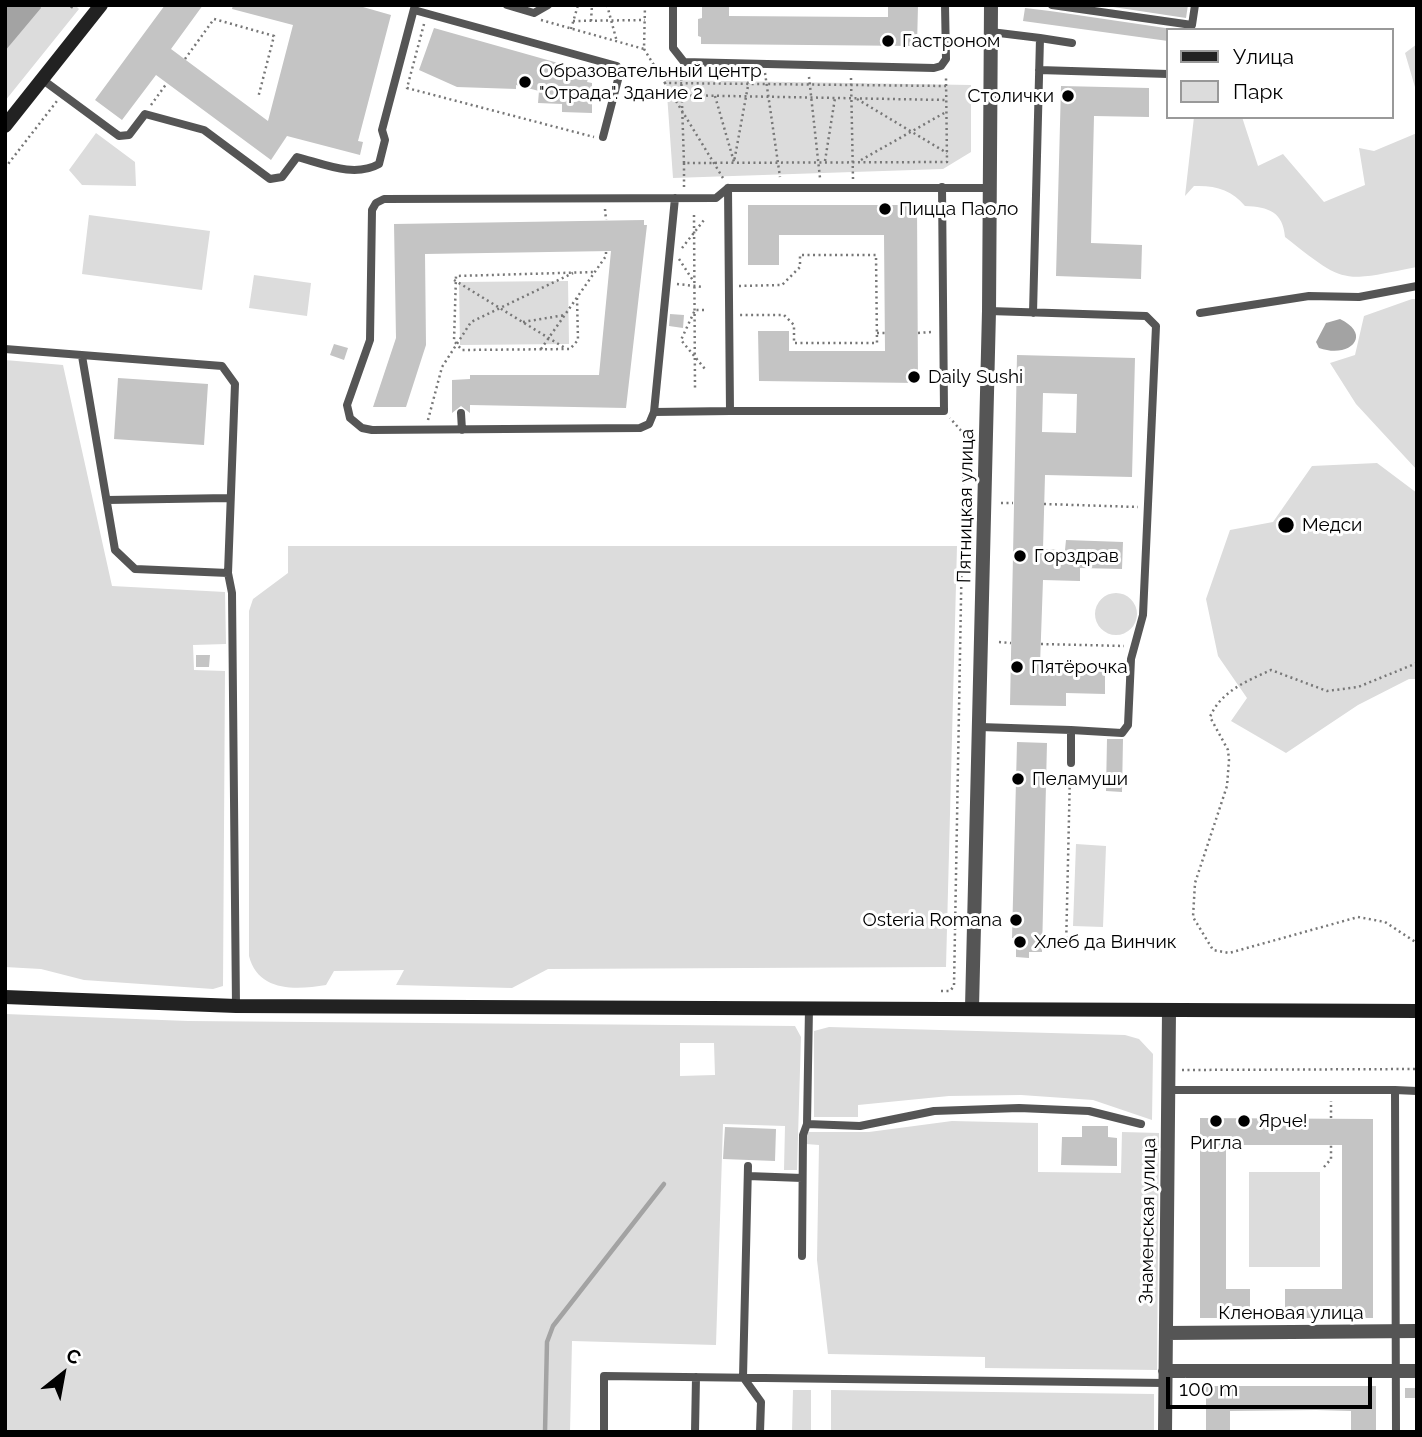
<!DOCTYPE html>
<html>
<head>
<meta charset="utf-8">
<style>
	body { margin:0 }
	#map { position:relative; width:1422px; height:1437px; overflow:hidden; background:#fff; font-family:Raleway,sans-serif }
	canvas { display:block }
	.frame { position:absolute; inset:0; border:7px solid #000; pointer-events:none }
	.legend { position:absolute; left:1166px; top:28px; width:228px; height:91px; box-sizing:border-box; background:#fff; border:2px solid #999; margin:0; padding:9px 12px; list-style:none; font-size:21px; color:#000 }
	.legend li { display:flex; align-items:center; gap:14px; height:35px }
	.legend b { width:35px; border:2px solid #999 }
	.north { position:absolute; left:28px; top:1339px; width:70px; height:70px; -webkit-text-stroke:5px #fff; paint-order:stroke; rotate:31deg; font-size:19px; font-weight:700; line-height:28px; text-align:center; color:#000 }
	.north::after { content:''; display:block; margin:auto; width:24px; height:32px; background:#000; clip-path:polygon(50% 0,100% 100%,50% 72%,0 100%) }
	.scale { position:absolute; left:1166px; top:1377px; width:206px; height:32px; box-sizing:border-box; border:4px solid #000; border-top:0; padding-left:9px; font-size:21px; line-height:24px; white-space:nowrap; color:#000; -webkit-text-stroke:5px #fff; paint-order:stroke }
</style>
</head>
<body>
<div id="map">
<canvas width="1422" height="1437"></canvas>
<div class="frame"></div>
<ul class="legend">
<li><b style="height:9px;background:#222"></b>Улица</li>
<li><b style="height:19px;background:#dcdcdc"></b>Парк</li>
</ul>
<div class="north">С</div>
<div class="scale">100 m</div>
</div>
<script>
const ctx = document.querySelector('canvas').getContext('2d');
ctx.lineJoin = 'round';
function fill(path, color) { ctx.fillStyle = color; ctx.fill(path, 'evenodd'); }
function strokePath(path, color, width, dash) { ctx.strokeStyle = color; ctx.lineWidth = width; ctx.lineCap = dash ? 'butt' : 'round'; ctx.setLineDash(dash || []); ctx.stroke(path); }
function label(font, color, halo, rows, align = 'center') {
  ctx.font = font + ' Raleway,sans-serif'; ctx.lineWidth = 6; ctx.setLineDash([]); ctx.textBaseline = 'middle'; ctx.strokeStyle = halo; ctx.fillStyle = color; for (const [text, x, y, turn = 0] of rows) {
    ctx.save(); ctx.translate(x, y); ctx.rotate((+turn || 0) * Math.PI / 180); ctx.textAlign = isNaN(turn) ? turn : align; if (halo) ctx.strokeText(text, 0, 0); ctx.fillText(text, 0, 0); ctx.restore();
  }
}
fill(new Path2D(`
	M40 5H75L79 9 5 101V51Z
	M1417 44V94L1405 53Z
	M666 80 971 85V152L943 169 673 178Z
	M1194 117H1242L1258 166 1283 154 1324 202 1365 185 1359 148 1374 151 1417 133V267C1341 282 1346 285 1285 237 1283 212 1269 207 1245 206 1232 190 1215 185 1194 186L1185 196Z
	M96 133 135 162 136 186 82 185 69 170Z
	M89 215 210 231 202 290 82 274Z
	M254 275 311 283 307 316 249 308Z
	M568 281 569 344 460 345 459 282Z
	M1412 299H1417V470L1356 404 1330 363 1355 355 1364 316Z
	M5 360 63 365 112 586 225 592 226 644 193 645 194 670 225 671 223 986 213 989 84 980 41 969 5 967Z
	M1377 463 1417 493V679H1409L1358 705 1286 753 1231 721 1247 698 1218 656 1206 599 1230 530 1273 522 1312 466Z
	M288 546H957L946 967 548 969 512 988 396 985 404 970 334 971 326 985C296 990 258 992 249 956V611L253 599 288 573Z
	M1095 614a21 21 0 1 1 42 0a21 21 0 1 1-42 0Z
	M1076 844 1106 846 1103 927 1073 926Z
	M5 1014 188 1021 795 1026 801 1037 797 1170H784L785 1126 723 1124 716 1345 572 1341 570 1432H5ZM680 1043H714L715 1075 680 1076Z
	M829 1027 1125 1035 1139 1039 1153 1054 1152 1120 1093 1100 1021 1095 949 1096 858 1105V1117H814V1031Z
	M952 1121 1038 1123V1172L1121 1173 1122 1132 1159 1133 1157 1370 985 1368V1357L828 1354 817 1260 819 1145 806 1144 807 1132H869Z
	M1249 1172H1320V1267H1249Z
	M793 1390H811V1432H792Z
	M831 1390 1154 1394V1432H831Z`), '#dcdcdc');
fill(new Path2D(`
	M5 5H40L41 8 5 51Z
	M1340 319C1373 335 1350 359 1319 348L1316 342 1326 323Z`), '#a3a3a3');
strokePath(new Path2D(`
	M545 1432 547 1342 553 1326 664 1184`), '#a3a3a3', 4.5);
fill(new Path2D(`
	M165 5H203L171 49 268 121 293 25 232 9 233 5H356L391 15 358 141 363 142 360 155 287 136 271 160 156 75 122 120 95 100Z
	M702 5H729V16L868 17H888V5H918L917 46 701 44V37L698 36V19L702 18Z
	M1100 5H1188L1186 18Z
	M1025 8 1050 11 1179 30H1168V41L1023 21Z
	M434 28 590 72 587 82 592 83V113L562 112V104L538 103 539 91 516 85V89L457 87 419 70Z
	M1061 86 1149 88V117L1094 116 1091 243 1142 245 1141 279 1056 276Z
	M748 205H917L918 383 759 381 758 331H789V351H885L884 235H779V265H748Z
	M644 220V225H647L626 408 470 405V413L461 406 452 413V380L470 379V375H599L611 251 425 254 426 345 406 407H373L396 338 394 224Z
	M670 314 684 315 683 328 669 326Z
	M334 344 348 348 344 360 330 355Z
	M1017 355 1135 358 1132 477 1045 475 1043 549 1065 550 1066 540 1123 542 1122 569 1080 568V581L1043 580 1040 665 1105 666V694L1066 693V706L1010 705ZM1043 393 1077 394 1076 433 1042 432Z
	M118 378 208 384 204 445 114 439Z
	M196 655H210L209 667H196Z
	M1107 739H1123L1122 792 1106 791Z
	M1017 742 1047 743 1042 952H1029V958L1016 957V938H1012Z
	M1200 1118 1373 1119V1318H1285V1289H1342V1145H1226V1289H1250V1318H1200Z
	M1082 1126H1108V1137L1117 1138V1166L1061 1165 1062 1137H1082Z
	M725 1127 776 1129 775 1161 723 1159Z
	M1206 1386H1376V1432H1351V1411L1316 1410 1230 1411V1432H1206Z
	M1405 1388H1416V1398H1405Z`), '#c4c4c4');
strokePath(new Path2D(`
	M607 5 617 42
	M645 5 644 49 665 83
	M71 8 73 5
	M541 20 644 49
	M573 21 645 20
	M591 21 592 5
	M424 24 407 88 594 137
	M571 29 578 5
	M185 59 214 19 274 36 258 98
	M681 73 684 163 947 162 946 77
	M765 73 780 177
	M809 77 820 178
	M851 78 853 179
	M673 95 946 100
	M715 96 734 162 750 75
	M857 99 947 153
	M151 105 167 83
	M861 160 946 112
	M825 161 835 98
	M684 163V187
	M5 168 57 101
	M723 178 665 83 946 86
	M605 209 606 220
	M694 215 695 388
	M682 248 704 220
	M679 259 694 282
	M454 280 565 348
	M677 284 704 287
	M739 286 782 285 800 267V255H876L877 343H794V325L784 315H739
	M577 298 578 340 570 349 462 350 454 341 456 276 595 272
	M704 310H695L681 340 705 369
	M523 322 565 315
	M877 333H885
	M918 333 932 332
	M541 349 606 256V251
	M428 420 442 367 471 322 573 273
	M1001 503H1013
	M1044 504 1138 507
	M999 642 1011 643
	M1041 644 1124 646
	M1417 663 1358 687 1327 691 1271 670C1247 681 1221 691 1210 717L1228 750 1229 760 1227 786 1195 883 1193 917 1213 950 1229 953 1358 917 1385 922 1417 943
	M1066 949 1070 773
	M941 991H950L954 986 964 434 950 418
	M1182 1070 1417 1069
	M1331 1118V1101
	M1324 1167 1331 1159V1145`), '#777', 2.5, [2, 3.5]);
strokePath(new Path2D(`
	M507 5 534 13 548 5
	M673 5V48L684 62 934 68 941 66 946 59 945 5
	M1052 5 1192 25 1195 5
	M414 10 617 66 620 72 603 137
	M991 32 1040 38 1033 313
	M1040 38 1072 43
	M1039 70 1168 74
	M43 80 119 136 129 135 145 114 204 130 270 179 282 177 297 157C324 164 354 178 379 164L385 140 382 130 415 5
	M942 187 944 411H730L728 188H990
	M728 188 716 198 384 199 376 203 372 210 370 340 347 405 350 418 362 428 372 430 640 428 649 424 654 412 730 411
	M989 311 1146 316 1156 326 1143 615 1131 659 1128 725 1122 733 1071 730
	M1200 313 1309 296 1359 297 1417 286
	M5 349 222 366 235 384 228 573 232 593 236 1006
	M82 356 115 550 135 569 228 573
	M654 412 675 198
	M461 413 462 430
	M107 500 229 498
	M980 727 1071 730V763
	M809 1008 807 1124 860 1126 934 1111 1019 1108 1089 1111 1141 1124
	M1168 1090H1395L1396 1432
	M1395 1090 1417 1091
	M748 1166 743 1377 761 1402 760 1432
	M748 1176 802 1178
	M802 1256 803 1135 807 1124
	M604 1432V1376L1165 1383
	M695 1432 696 1377`), '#555', 8);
strokePath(new Path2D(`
	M972 1007 989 311 991 5
	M1166 1333 1417 1331
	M1165 1371H1417
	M1165 1432 1169 1011`), '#555', 14);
strokePath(new Path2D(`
	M5 126 101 5
	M5 997 236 1006 1417 1011`), '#222', 14);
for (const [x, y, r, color] of [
	[888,41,7,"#000"],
	[525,82,7,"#000"],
	[1068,96,7,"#000"],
	[885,209,7,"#000"],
	[914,377,7,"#000"],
	[1286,525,9,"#000"],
	[1020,556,7,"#000"],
	[1017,667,7,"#000"],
	[1018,779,7,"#000"],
	[1016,920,7,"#000"],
	[1020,942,7,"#000"],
	[1216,1121,7,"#000"],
	[1244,1121,7,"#000"]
]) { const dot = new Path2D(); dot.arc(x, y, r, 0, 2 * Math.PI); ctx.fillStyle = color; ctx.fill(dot); strokePath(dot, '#fff', 2.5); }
label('19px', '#000', '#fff', [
	["Гастроном",902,41],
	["Образовательный центр",539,71],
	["\"Отрада\". Здание 2",539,93],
	["Столички",1054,96,"right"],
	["Пицца Паоло",899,209],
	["Daily Sushi",928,377],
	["Медси",1302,525],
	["Горздрав",1034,556],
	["Пятёрочка",1031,667],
	["Пеламуши",1032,779],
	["Osteria Romana",1002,920,"right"],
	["Хлеб да Винчик",1034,942],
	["Ярче!",1258,1121],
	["Ригла",1216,1143,"center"]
], 'left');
label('19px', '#000', '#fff', [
	["Пятницкая улица",966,506,-89],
	["Знаменская улица",1148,1221,-89],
	["Кленовая улица",1291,1313]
]);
</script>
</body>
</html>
